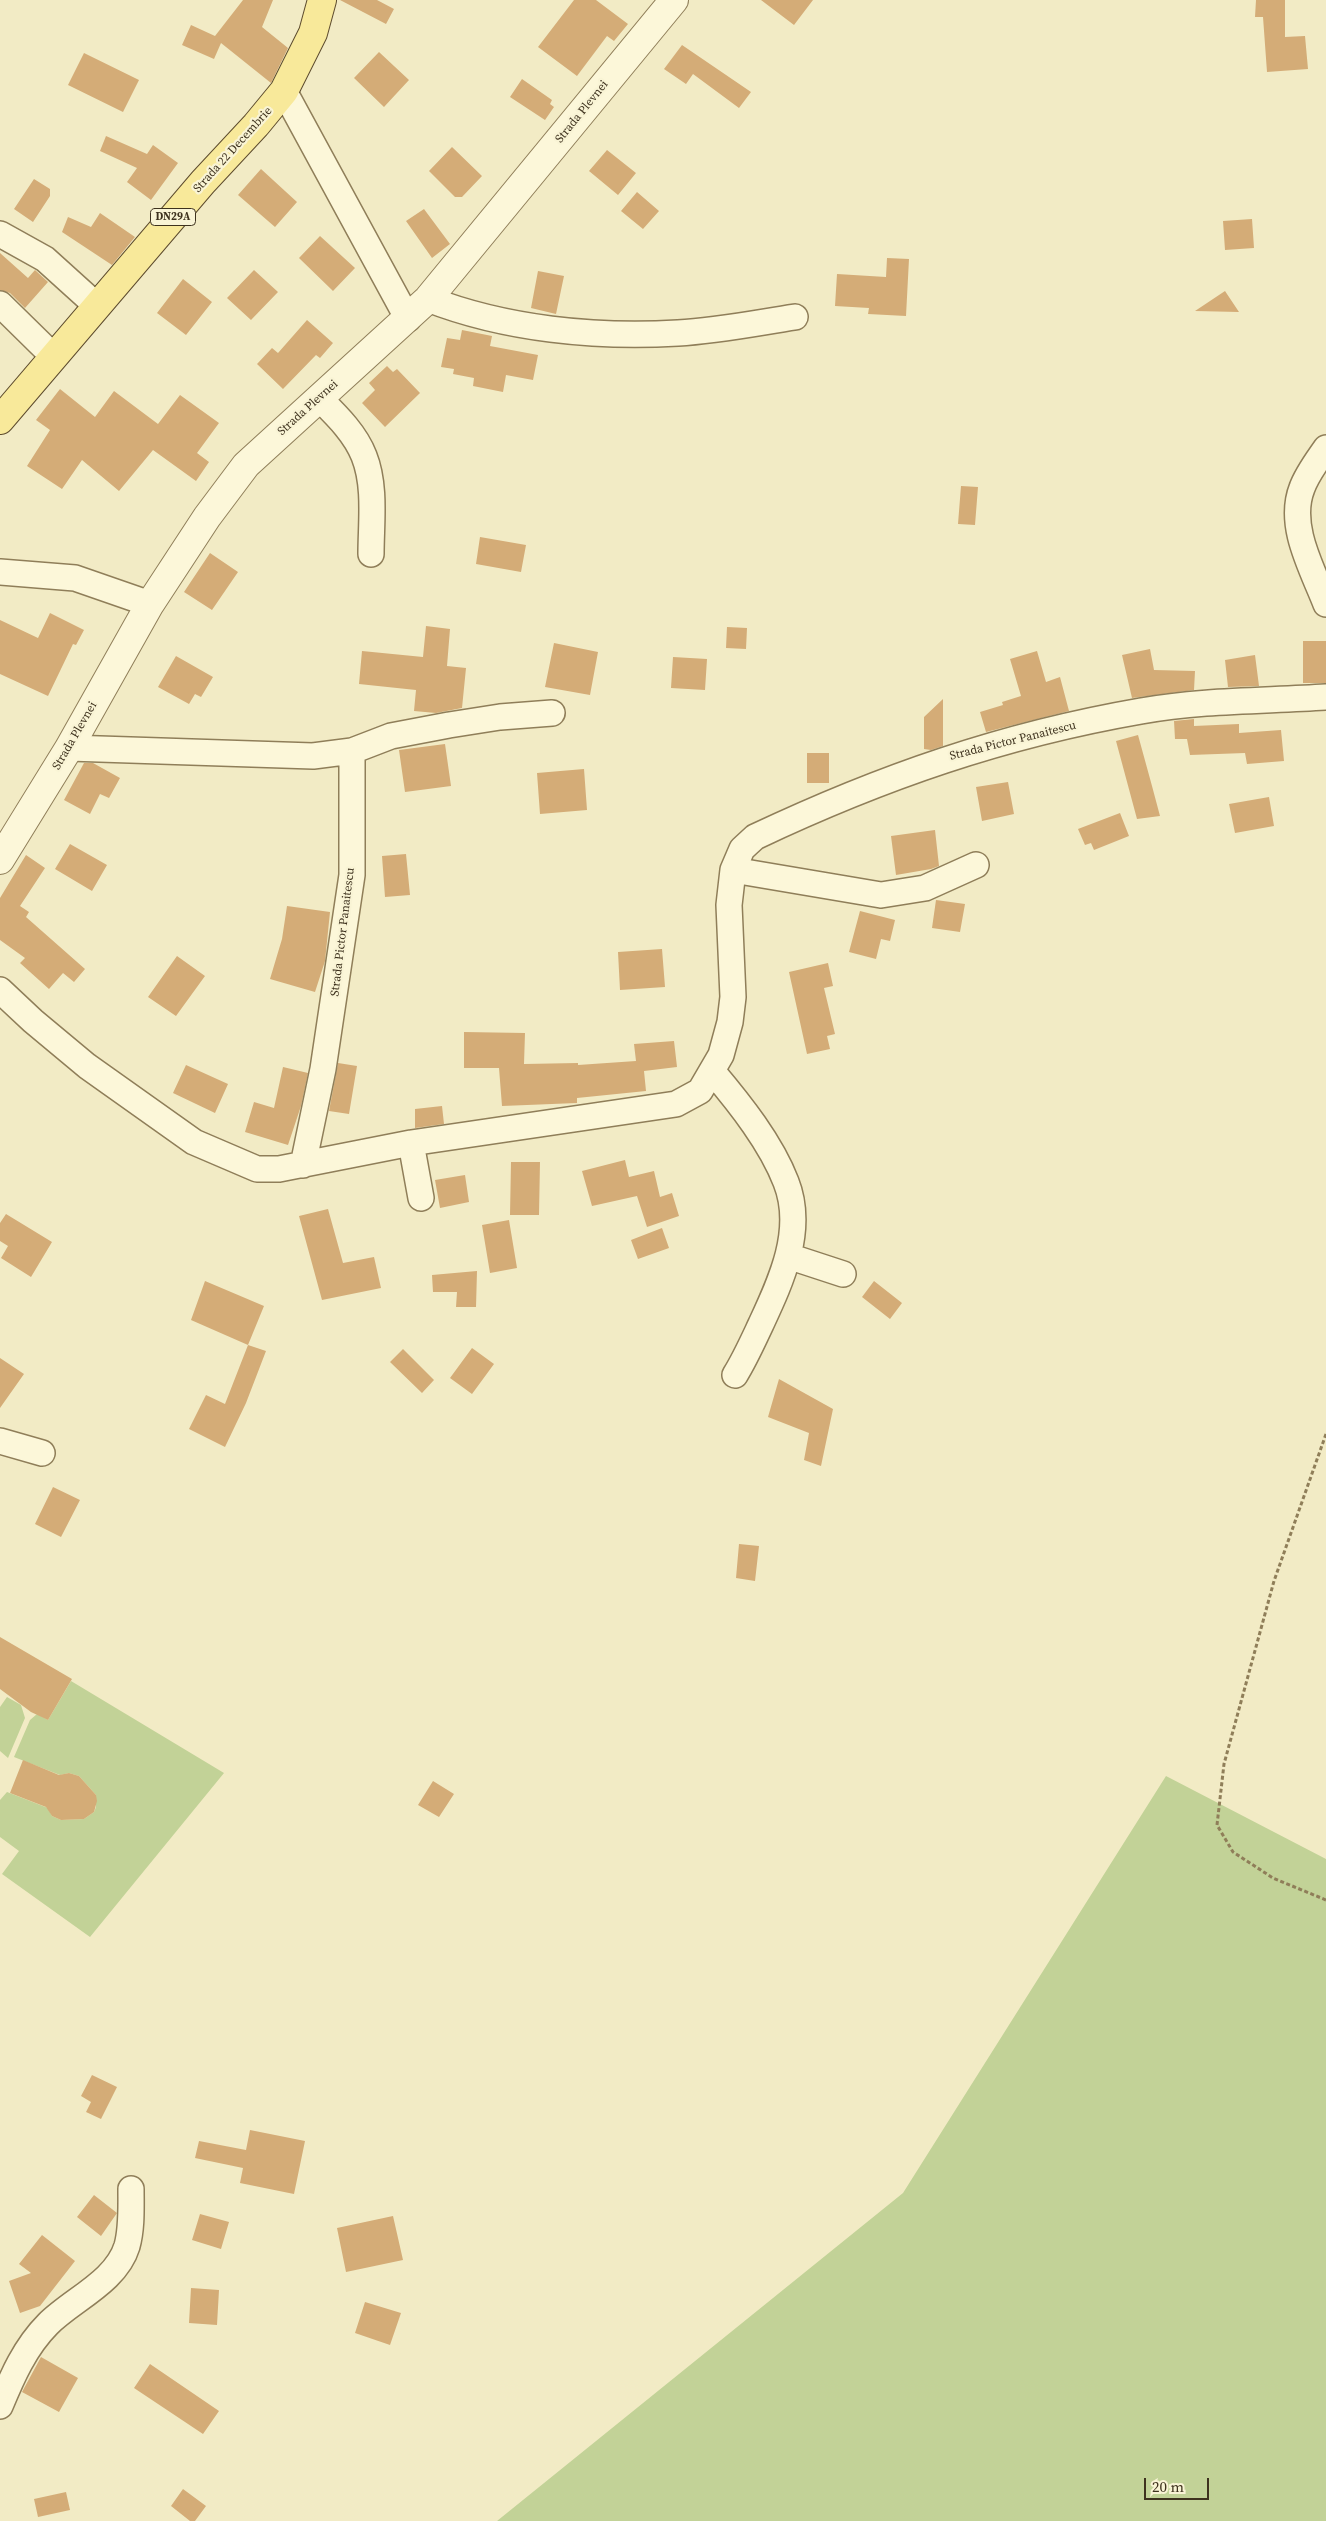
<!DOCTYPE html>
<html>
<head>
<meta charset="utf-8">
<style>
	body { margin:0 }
	#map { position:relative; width:1326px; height:2521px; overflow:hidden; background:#f2ebc5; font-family:"Source Serif 4",serif }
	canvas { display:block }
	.scale { position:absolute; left:1144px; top:2478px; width:65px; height:22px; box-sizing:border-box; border:2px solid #3e321e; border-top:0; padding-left:6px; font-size:15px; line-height:18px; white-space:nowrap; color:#3e321e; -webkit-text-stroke:4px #f9f4d5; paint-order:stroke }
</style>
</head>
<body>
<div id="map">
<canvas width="1326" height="2521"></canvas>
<div class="scale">20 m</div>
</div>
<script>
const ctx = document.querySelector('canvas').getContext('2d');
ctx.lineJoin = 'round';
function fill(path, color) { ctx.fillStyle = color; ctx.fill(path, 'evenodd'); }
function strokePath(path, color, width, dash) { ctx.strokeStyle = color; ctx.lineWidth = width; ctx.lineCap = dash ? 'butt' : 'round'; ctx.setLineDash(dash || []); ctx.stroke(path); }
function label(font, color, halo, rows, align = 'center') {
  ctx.font = font + ' "Source Serif 4",serif'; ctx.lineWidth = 4.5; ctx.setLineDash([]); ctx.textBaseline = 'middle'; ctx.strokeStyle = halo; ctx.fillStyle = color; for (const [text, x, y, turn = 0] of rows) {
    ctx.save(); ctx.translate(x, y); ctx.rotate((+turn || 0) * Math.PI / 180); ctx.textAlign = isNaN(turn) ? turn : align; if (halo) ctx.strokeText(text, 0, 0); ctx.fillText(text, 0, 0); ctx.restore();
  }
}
fill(new Path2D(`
	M71 1681 224 1773 90 1937 2 1874 19 1851 0 1837V1800L7 1792 48 1808 52 1816 61 1820 84 1819 94 1812 96 1807V1795L79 1776 69 1773 60 1775 14 1757 30 1720 37 1714 48 1720Z
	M7 1697 21 1705 25 1718 8 1758 0 1751V1707Z
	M1166 1776 1326 1859V2521H497L903 2193Z`), '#c2d297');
fill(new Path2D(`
	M243 0H273L262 27 288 48 271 83 221 43 214 59 182 45 191 25 215 36Z
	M340 0H377L394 9 386 24Z
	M574 0H596L628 24 614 41 607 36 577 76 538 47Z
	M761 0H813L794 25Z
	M1256 0H1285V37L1305 36 1308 69 1267 72 1263 17H1255Z
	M682 45 751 92 739 108 693 74 686 84 664 69Z
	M379 52 409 80 384 107 354 78Z
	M84 53 139 80 123 112 68 85Z
	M522 79 552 100 550 104 554 107 545 120 510 97Z
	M106 136 147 154 153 145 178 163 151 200 127 182 137 168 100 151Z
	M452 147 482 176 462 197H455L429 171Z
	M607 150 636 173 618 195 589 171Z
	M261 169 297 202 275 227 238 195Z
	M34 179 50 189V196L33 222 14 209Z
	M637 192 659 211 643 229 621 211Z
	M424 209 450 244 432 258 406 221Z
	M100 213 135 237 112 265 62 232 68 217 91 227Z
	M1252 219 1254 248 1225 250 1223 221Z
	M320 236 355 268 333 291 299 258Z
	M0 253 28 278 35 270 48 282 25 308 10 293 0 290Z
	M887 258 909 259 906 316 868 314 869 308 835 306 837 274 886 277Z
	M254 270 278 292 251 320 227 298Z
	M538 271 564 276 556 314 531 308Z
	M183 279 212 302 186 335 157 313Z
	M1225 291 1239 312 1195 311Z
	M307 320 333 343 320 358 316 355 283 389 257 364 272 348 278 353Z
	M462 330 492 336 490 346 538 355 533 380 506 375 503 392 473 386 474 378 453 374 454 369 441 367 447 338 460 340Z
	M387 366 393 372 397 369 420 393 385 427 362 403 375 390 369 383Z
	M60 389 95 417 114 391 158 424 180 395 219 423 197 453 209 462 196 481 153 450 119 491 82 460 62 489 27 466 50 430 36 420Z
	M961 486 978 487 975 525 958 524Z
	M480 537 526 545 521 572 476 564Z
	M210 553 238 572 212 610 184 592Z
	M50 613 84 630 76 645 73 644 48 696 0 674V620L38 638Z
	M426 626 450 629 447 666 466 668 462 708 436 713 414 711 416 690 359 684 362 651 423 657Z
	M727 627 747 628 746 649 726 648Z
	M1303 641H1326V683H1303Z
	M554 643 598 652 590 695 545 687Z
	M1150 649 1154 670 1195 671 1194 690 1132 698 1122 655Z
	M1037 651 1046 682 1060 677 1069 711 986 732 980 712 1003 705 1002 702 1021 696 1010 659Z
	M1255 655 1259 686 1228 687 1225 660Z
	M176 656 213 677 201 697 195 694 189 704 158 687Z
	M673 657 707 659 705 690 671 688Z
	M943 699V746L931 750 924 749V717Z
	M1194 719V726L1239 724V733L1281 730 1284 761 1247 764 1245 753 1190 755 1187 739H1175L1174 721Z
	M1138 735 1152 786 1160 816 1137 819 1116 741Z
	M445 744 451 786 405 792 399 750Z
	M807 753H829V783H807Z
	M84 763H93L120 778 109 798 100 794 90 814 64 800Z
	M584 769 587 810 540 814 537 773Z
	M1008 782 1014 814 982 821 976 787Z
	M1269 797 1274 826 1235 833 1229 804Z
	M1120 813 1129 836 1094 850 1091 843 1085 845 1078 829Z
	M935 830 939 866 931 869 896 875 891 836Z
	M70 844 107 865 92 891 55 869Z
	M406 854 410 895 385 897 382 856Z
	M26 855 45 868 20 906 29 912 26 917 85 969 74 982 63 973 49 989 20 963 25 958 0 940V898Z
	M936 900 965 904 960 932 932 928Z
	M287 906 330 912 325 961 315 992 270 979 282 939Z
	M860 911 895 920 890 941 881 939 876 959 849 952Z
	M662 949 665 987 620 990 618 952Z
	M177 956 205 976 176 1016 148 997Z
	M828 963 833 986 824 988 835 1034 827 1036 830 1049 807 1054 789 972Z
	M464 1032 525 1033 524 1064 578 1063V1065L636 1061 634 1044 674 1041 677 1067 644 1071 646 1091 577 1098V1103L502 1106 499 1068H464Z
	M338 1063 357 1066 349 1114 329 1111Z
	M186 1065 228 1084 215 1113 173 1093Z
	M283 1067 308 1073 301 1106 288 1145 245 1132 254 1102 274 1108Z
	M442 1106 444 1124 415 1128V1109Z
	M625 1160 629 1177 654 1171 660 1197 672 1193 679 1216 647 1227 637 1196 592 1206 582 1171Z
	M511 1162H540L539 1215H510Z
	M465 1175 469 1202 440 1208 435 1180Z
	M328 1209 343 1263 374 1257 381 1288 322 1300 299 1216Z
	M6 1214 52 1242 31 1277 1 1258 8 1246 0 1241V1223Z
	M509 1220 517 1268 490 1273 482 1225Z
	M662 1228 669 1248 638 1259 631 1240Z
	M477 1271 476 1307H456L457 1292H433L432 1275Z
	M205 1281 264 1306 248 1345 191 1320Z
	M874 1281 902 1303 890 1319 862 1297Z
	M248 1345 266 1351 246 1403 225 1447 189 1429 206 1395 225 1404Z
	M472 1348 494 1364 472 1394 450 1378Z
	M403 1349 434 1380 422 1393 390 1362Z
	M0 1358 24 1374 0 1408Z
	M779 1379 833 1409 821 1466 804 1460 809 1433 768 1417Z
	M53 1487 80 1500 61 1537 35 1524Z
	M739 1544 759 1546 755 1581 736 1578Z
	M0 1637 72 1679 48 1720 31 1712 0 1689Z
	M23 1760 59 1775 69 1773 79 1776 96 1795 97 1801 94 1812 84 1819 61 1820 52 1816 46 1807 10 1793Z
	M433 1781 454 1794 439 1817 418 1805Z
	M92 2075 117 2087 101 2119 86 2112 91 2102 81 2096Z
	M250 2130 305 2141 294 2194 240 2183 243 2168 195 2158 199 2141 246 2150Z
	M94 2195 117 2213 101 2236 77 2217Z
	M200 2214 229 2222 221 2249 192 2240Z
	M393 2216 403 2260 346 2272 337 2228Z
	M42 2235 75 2261 40 2306 20 2313 9 2281 31 2273 19 2264Z
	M191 2288 219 2290 217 2325 189 2323Z
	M365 2302 401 2313 390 2345 355 2333Z
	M41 2357 78 2378 59 2412 22 2392Z
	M150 2364 219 2411 203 2434 134 2388Z
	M183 2489 206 2506 195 2521H190L171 2506Z
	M66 2492 70 2510 38 2517 34 2499Z`), '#d4ac77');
const minor = new Path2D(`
	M284 91 408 319
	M0 234 45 259 97 306
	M428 299C505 329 596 338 678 333 717 331 756 323 795 317
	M0 304 53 356
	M319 398C336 415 355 433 364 456 376 486 371 523 371 554
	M1326 448C1317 461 1307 474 1302 488 1287 526 1313 570 1326 604
	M0 572 75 578 150 604
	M69 748 313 756 352 751 391 736 449 725 500 717 552 713
	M733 870 881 895 925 888 976 865
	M0 990 33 1021 87 1066 194 1142 257 1169H279L411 1143 676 1104 700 1091 721 1055 730 1022 733 997 729 905 733 870 742 849 755 837C882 777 1003 735 1141 711 1202 700 1265 701 1326 697
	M713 1072C740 1104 771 1143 786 1182 805 1230 781 1281 761 1324 753 1341 745 1359 735 1375
	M411 1143 421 1198
	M303 1165 323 1069 352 875V751
	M788 1256 843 1274
	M0 1441 42 1453
	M0 2406C12 2377 25 2347 48 2324 73 2299 116 2282 127 2246 132 2228 131 2208 131 2189`);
const tertiary = new Path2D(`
	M0 860 69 748 150 604 207 517 246 465 428 299 674 0`);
const primary = new Path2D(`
	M0 420 203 182 256 125 284 91 313 33 322 0`);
strokePath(minor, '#8f7e59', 28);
strokePath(tertiary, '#8f7e59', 30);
strokePath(primary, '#5d4b2d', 30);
strokePath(new Path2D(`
	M1326 1434 1274 1581 1224 1764 1217 1825 1233 1852 1273 1878 1326 1900`), '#8f7e59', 3, [4, 2.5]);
strokePath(minor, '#fcf7d9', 25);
strokePath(tertiary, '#fcf7d9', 28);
strokePath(primary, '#f8e99a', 28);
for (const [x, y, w] of [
	[173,217,45]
]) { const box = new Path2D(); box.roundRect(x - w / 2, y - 8.5, w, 17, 4); ctx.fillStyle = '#f9f4d5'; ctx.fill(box); strokePath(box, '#3e321e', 1); }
label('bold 11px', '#3e321e', null, [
	["DN29A",173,217]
]);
label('12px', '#3e321e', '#f9f4d5', [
	["Strada Plevnei",582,112,-51],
	["Strada 22 Decembrie",233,150,-48],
	["Strada Plevnei",308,408,-42],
	["Strada Plevnei",75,736,-60],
	["Strada Pictor Panaitescu",1013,741,-14],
	["Strada Pictor Panaitescu",343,932,-83]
]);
</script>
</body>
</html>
